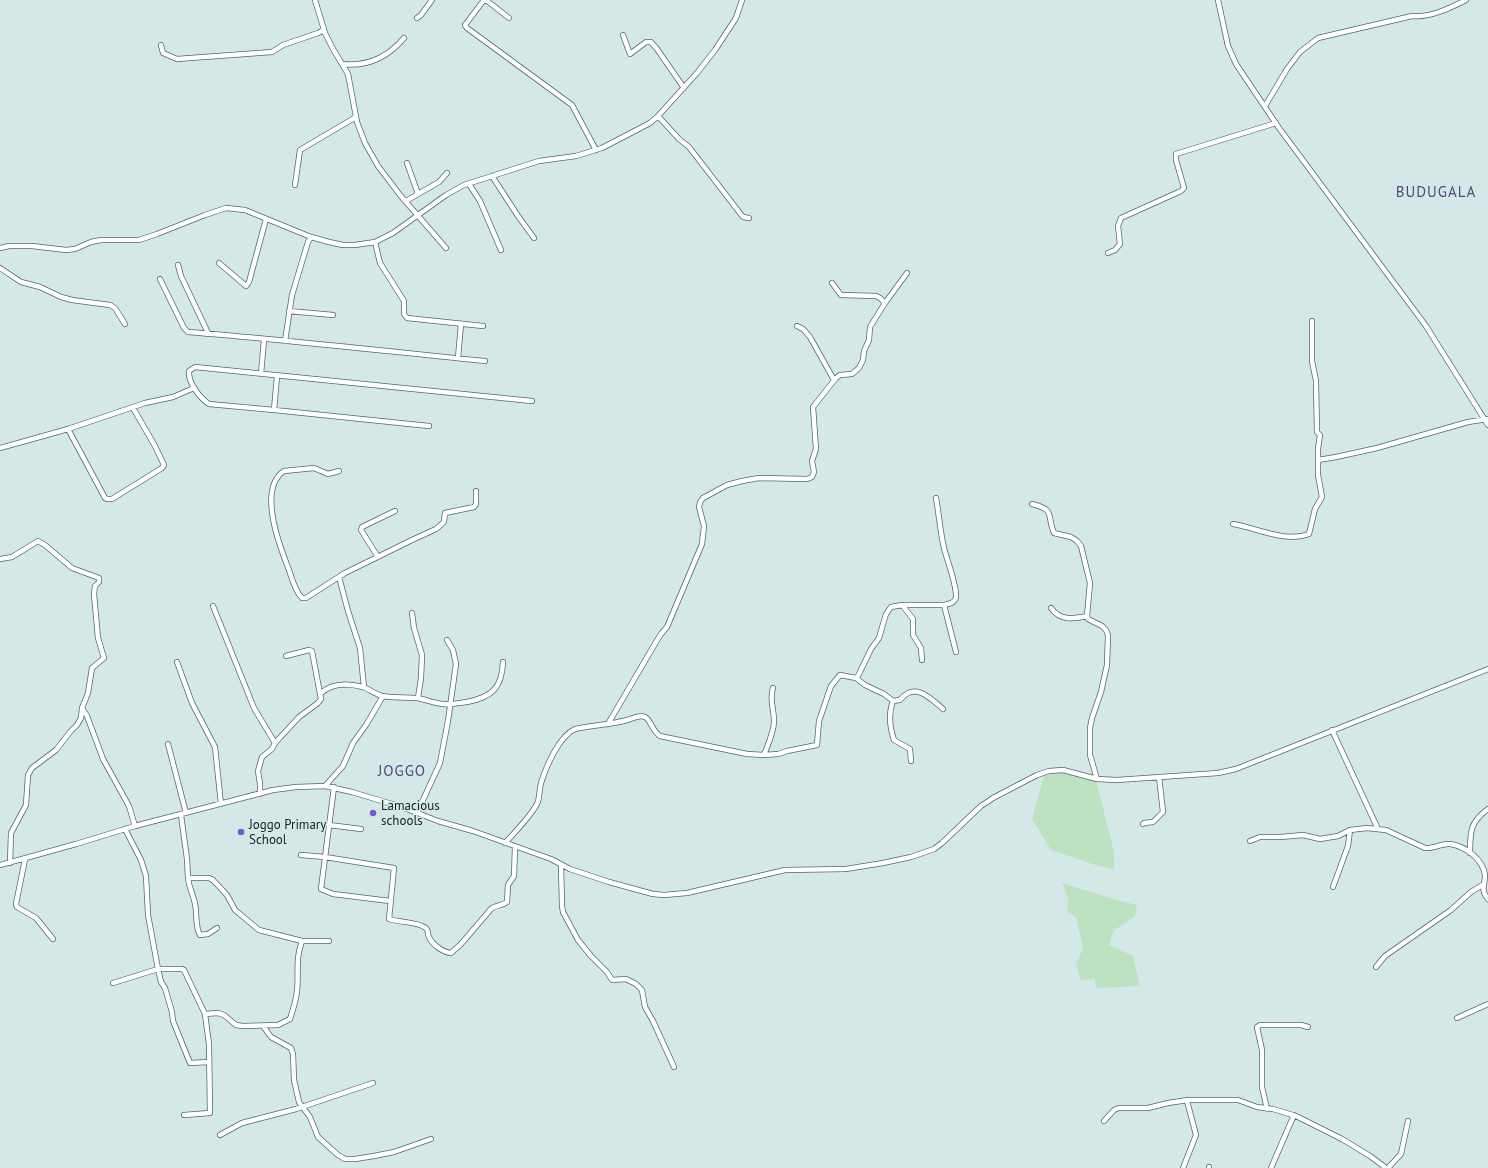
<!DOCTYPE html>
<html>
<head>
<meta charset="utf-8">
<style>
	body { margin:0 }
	canvas { display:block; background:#d4e9e7 }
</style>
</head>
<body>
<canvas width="1488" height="1168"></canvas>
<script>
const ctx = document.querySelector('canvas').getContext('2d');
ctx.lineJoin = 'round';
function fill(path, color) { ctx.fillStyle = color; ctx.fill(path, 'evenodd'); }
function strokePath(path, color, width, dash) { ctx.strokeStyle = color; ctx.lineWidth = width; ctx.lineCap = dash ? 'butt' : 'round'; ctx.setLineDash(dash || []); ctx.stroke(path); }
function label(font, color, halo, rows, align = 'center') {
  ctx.font = font + ' "PT Sans",sans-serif'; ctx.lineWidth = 3; ctx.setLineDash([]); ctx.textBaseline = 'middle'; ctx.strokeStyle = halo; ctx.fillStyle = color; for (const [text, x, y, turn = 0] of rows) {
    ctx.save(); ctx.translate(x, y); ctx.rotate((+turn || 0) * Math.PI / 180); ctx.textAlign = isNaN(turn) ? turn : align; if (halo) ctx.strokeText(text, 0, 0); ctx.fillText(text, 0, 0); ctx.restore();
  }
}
fill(new Path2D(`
	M1045 772H1063L1096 780 1114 852V869L1098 866 1051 850 1032 819Z
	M1062 883 1113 899 1137 905 1135 917 1114 930 1109 945 1133 956 1140 986 1097 988 1094 979 1081 980 1076 965 1083 948 1076 917 1067 912 1068 898Z`), '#bde2c2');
const minor = new Path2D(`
	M315 0 325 33 333 49 348 74 357 122 365 143 378 166 400 195 446 248
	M484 0 465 25 467 28 572 105 596 150
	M486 0 509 18
	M1218 0 1228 46 1236 64 1279 128 1426 326 1488 425
	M417 18 421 15 432 0
	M623 35 630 54 646 42H651L657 49 684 88
	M161 45 163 53 177 59 272 52 283 45 318 33 324 30
	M342 64C368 67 388 57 404 38
	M1265 106 1287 69 1300 52 1318 38 1412 16C1430 18 1450 8 1466 0
	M658 116 679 139 689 147 743 217 749 218
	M492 176 518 216 534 238
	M469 184 480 201 501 250
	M295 185 300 150 356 117
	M418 194 439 182 447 173
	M406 201 418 194 407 163
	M375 242 380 263 404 301V314L407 318 483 326
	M0 248 9 246H32L66 250 75 249 91 242 101 240H139L157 234 205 215 226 208 245 210 311 237 329 242 343 245H355L375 242 393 233 446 195 464 185 539 161 576 156 602 148 650 123 658 116 697 73 715 50 736 18 742 0
	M1108 253 1115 250 1120 244 1118 226 1121 218 1181 191 1184 188 1176 160V154L1276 123
	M219 263 246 286 249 282 266 219
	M178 265 181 276 208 333
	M0 268 21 282 40 287 61 297 72 300 110 305 115 308 125 324
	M160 279 184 328 188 332C287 340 386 351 485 361
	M832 283 841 295 876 296 880 298 885 303
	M289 311 333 315
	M797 326 803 329 810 337 834 380
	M285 341 292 295 308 242 311 237
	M458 358 461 324
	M261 374 264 340
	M274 410 277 376
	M429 426 274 410 209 404C200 398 188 383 189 371L195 367 532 401
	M68 429 105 498 107 499H112L162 468 164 465 155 446 133 408
	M0 448 68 429 145 403 173 397 194 388
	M1318 460 1336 457 1377 448 1468 422 1487 419
	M339 471 328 474 314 468 284 471C257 489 280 547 289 570 292 579 295 591 302 598H306L345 573 412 540 436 529 444 522 445 513 474 507 476 504V491
	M1032 504C1056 510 1046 514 1054 533L1071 537 1077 541 1081 546 1090 583 1087 616 1088 619 1102 626 1106 630 1108 635 1107 665 1101 692 1092 718 1090 728V755L1097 779
	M1233 524C1257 528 1285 543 1309 534L1315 509 1322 497 1318 475V449L1320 435 1317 432 1316 381 1312 361V321
	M378 557 361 530 362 527 395 511
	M0 559 12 557 38 541 45 545 72 568 99 578V582L95 586 94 594 98 638 104 658 92 668 88 693 82 708 87 716 103 759 129 806 135 826
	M339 577 348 611 360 648 364 687
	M902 605 913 619V635L921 648 922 660
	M944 605 956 652
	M213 606 254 708 275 743
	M1051 608C1060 621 1073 619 1087 616
	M412 613 414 628 422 655 421 678 418 698
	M177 662 192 703 215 747 221 804
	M856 678 865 685 884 694 893 701 900 700C915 681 930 698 943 709
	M320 694C331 683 348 683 363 687 369 689 375 694 382 696 393 698 405 697 416 698 425 699 433 703 443 704 451 705 459 703 467 702 492 697 502 688 503 662
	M893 701C888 714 890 728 894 740L910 749 911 761
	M608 724 656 642 661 634 667 627 702 544 704 526 699 507 700 502 703 498 727 485 742 481 759 478 807 479 812 477 814 472 812 461 816 449 813 407 836 378 840 375 852 374 859 368 863 360 864 351 869 340 870 327 885 303 907 273
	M1332 730 1378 829
	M168 744 186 813
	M764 755C768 744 774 732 774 721 774 709 769 699 773 688
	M325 786 343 766 353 743 366 725 383 696
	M334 787 321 889 333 894 390 901
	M260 794V784L258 771 262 757 272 749 275 743 299 717 318 703 321 699 312 651 309 650 286 656
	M417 813 440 763 448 721 456 664 453 650 447 640
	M181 815 187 859 188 878H209L213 880 227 895 235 910 259 930 302 941H329
	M1143 824 1144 823 1153 822 1163 812 1159 777
	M329 825 361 829
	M125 829 141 860 146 876 148 915 158 969H182L184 970 205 1014 218 1013 224 1015 236 1025 243 1026 278 1025 290 1019C293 1010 296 1001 297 991 299 972 295 960 302 941
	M1250 841 1260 837H1281L1303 835 1320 839 1338 836 1350 830 1367 828 1386 830 1425 848C1434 849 1442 843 1450 844 1465 846 1483 859 1485 875 1485 886 1480 889 1488 899
	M505 843C515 832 530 817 537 804 540 798 539 790 541 783 546 767 559 736 575 729 592 725 610 725 627 720 632 719 639 714 645 717 651 720 652 731 660 736L747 754 764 755 778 754 787 751 817 745 819 721 831 686 840 675 856 678 858 676 871 649 879 638 886 614 891 607 902 605H944C949 604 955 603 956 597 957 586 947 560 944 548 940 531 939 514 936 498
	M1470 853C1470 832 1470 822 1488 809
	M301 855 325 857 394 868 389 919C401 923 416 921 426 928 429 931 427 933 429 937 432 944 442 952 451 953L461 944 491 909C495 905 502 906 507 902L508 885 514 876 515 847
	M25 859 16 904 17 907 36 918 53 939
	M10 863 11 833 26 805 28 775 32 768 56 750 70 732 77 725 81 718 82 708
	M0 865 76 844 135 826 273 790 296 787 325 786 352 792 402 807 438 821 473 831 551 859 570 869 609 882 653 894 664 895 687 893 785 870 846 869 883 863 911 857 934 849 942 843 981 806 993 798 1037 775 1049 771 1063 770 1097 779 1117 780 1218 773 1236 769 1488 669
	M561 865 562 906 563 912 578 940 591 956 607 972 612 980 626 979 636 984 642 990 645 1007 653 1021 674 1067
	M188 878C189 888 192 891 194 900 198 911 194 924 200 935L208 934 217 928
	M1333 887 1348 846 1350 830
	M1376 967 1385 956 1451 910 1471 892 1484 884
	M113 983 158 969 161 982 165 988 172 1012 173 1021 190 1063 209 1062
	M1457 1018 1488 1004
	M263 1026 271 1037 291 1048 293 1054 294 1080 299 1102 310 1117 318 1137 338 1155 345 1159H355L374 1156 394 1152 431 1139
	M1267 1109 1262 1087V1050L1257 1027 1260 1025H1301L1308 1027
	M184 1115 210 1113 209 1044 205 1014
	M1104 1121 1114 1110 1119 1108H1148L1168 1103 1188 1100H1238L1257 1107 1273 1109 1296 1116 1342 1139 1370 1156 1386 1168
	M220 1135 242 1123 296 1109 373 1083
	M1183 1168 1196 1135 1187 1101
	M1209 1168V1167
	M1271 1168 1294 1115
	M1388 1168 1401 1154 1408 1121`);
strokePath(minor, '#546665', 6);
strokePath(minor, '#fff', 4.5);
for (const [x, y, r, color] of [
	[373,813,4,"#7658d2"],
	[241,832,4,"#7658d2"]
]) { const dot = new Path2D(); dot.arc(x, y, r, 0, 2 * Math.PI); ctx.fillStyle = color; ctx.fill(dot); strokePath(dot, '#d4e9e7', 1.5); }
label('13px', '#18201f', '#d4e9e7', [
	["Lamacious",381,806],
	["schools",381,821],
	["Joggo Primary",249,825],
	["School",249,840]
], 'left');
ctx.letterSpacing = '1px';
label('15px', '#524684', '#d4e9e7', [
	["BUDUGALA",1436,193],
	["JOGGO",402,772]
]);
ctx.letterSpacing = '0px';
</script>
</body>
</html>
